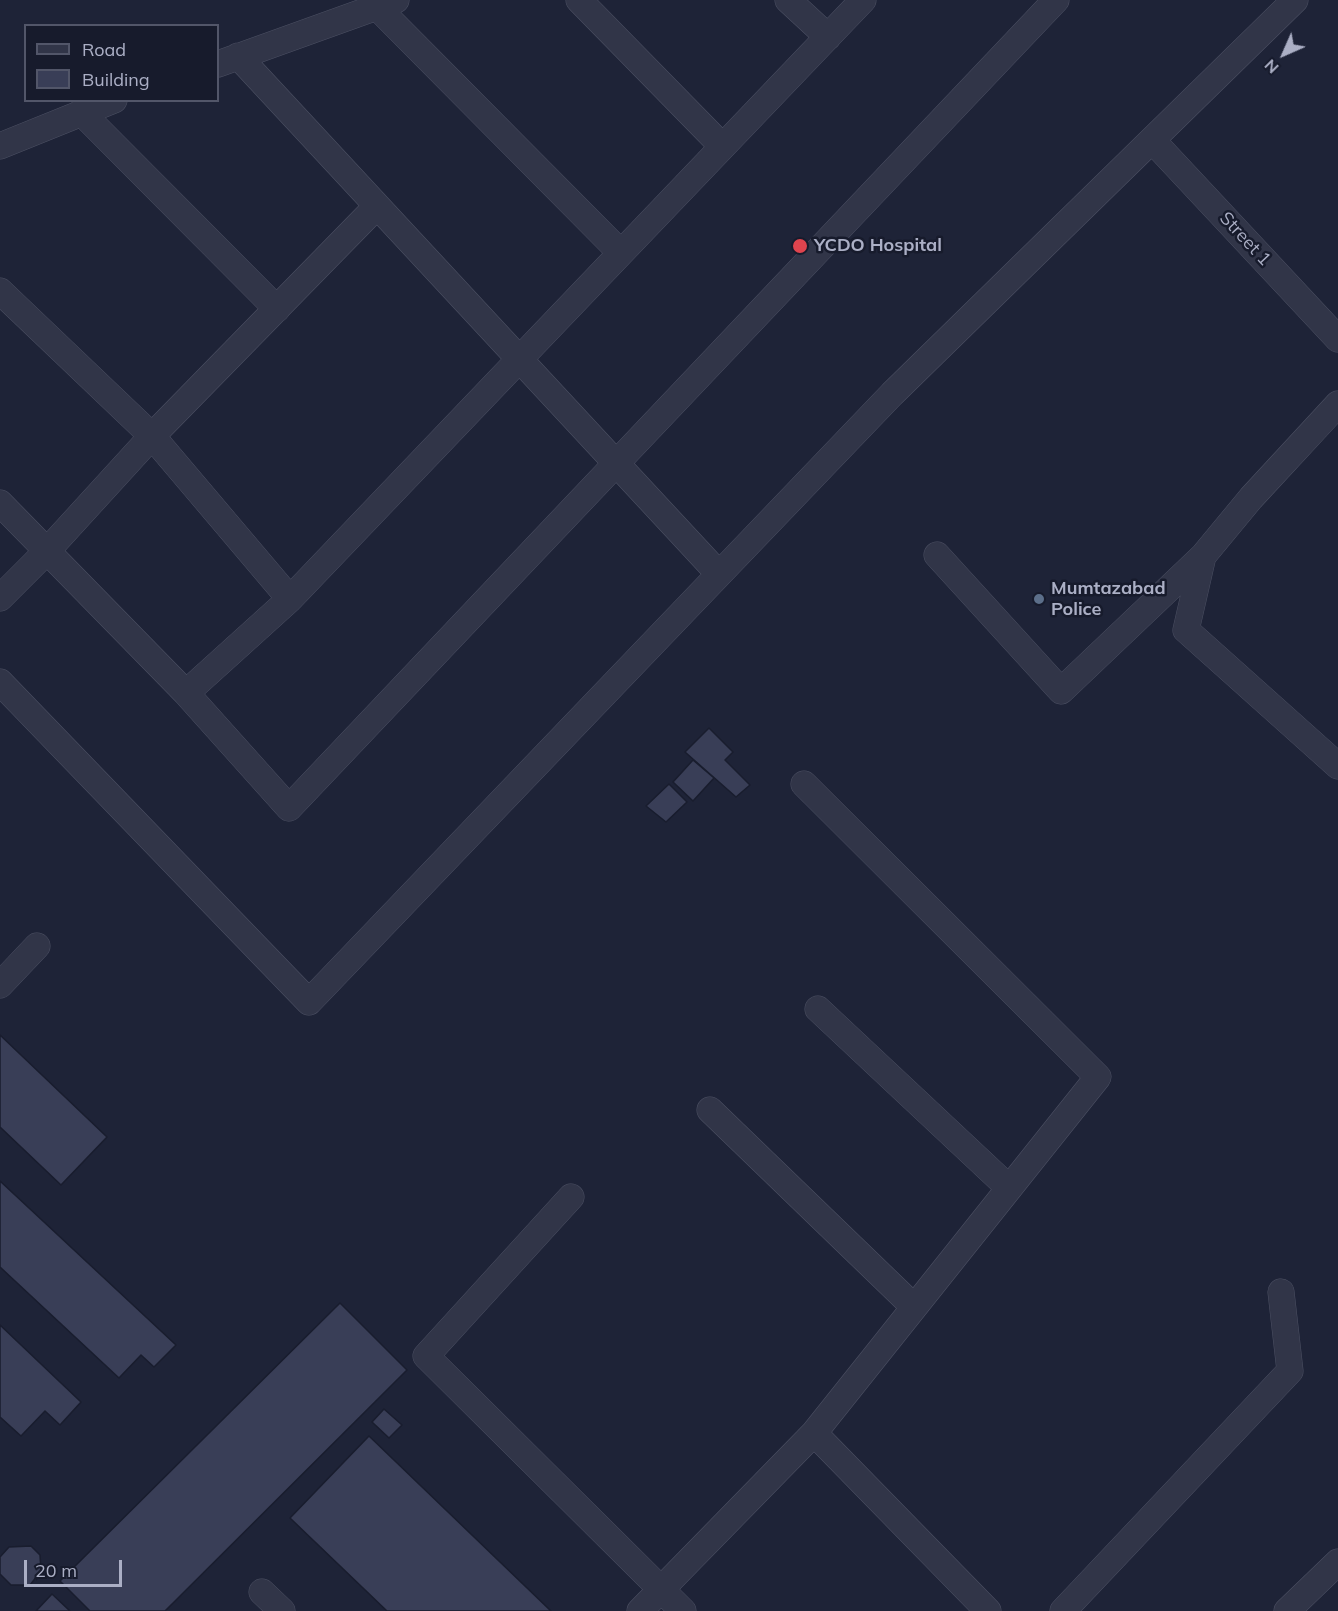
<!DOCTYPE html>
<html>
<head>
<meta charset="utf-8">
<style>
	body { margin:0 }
	#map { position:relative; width:1338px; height:1611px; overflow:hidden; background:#1e2337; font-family:Mulish,sans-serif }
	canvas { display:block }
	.legend { position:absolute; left:24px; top:24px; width:195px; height:78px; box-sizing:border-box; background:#171b2c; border:2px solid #525669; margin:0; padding:8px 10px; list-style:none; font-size:18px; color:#abafc5 }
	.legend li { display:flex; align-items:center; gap:12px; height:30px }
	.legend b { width:30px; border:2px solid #525669 }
	.north { position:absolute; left:1254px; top:24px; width:60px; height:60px; -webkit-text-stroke:4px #171b2c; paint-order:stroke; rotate:225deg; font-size:16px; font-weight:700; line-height:24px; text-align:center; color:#abafc5 }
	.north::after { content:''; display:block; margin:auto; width:21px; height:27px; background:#abafc5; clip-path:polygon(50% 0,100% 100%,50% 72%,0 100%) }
	.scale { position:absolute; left:24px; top:1560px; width:98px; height:27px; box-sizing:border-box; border:3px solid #abafc5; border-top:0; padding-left:8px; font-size:18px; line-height:21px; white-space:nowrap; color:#abafc5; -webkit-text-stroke:4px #171b2c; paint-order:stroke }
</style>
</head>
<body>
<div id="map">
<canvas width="1338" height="1611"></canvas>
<ul class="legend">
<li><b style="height:8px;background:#313548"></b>Road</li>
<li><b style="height:16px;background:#393e57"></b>Building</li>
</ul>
<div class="north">N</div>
<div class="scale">20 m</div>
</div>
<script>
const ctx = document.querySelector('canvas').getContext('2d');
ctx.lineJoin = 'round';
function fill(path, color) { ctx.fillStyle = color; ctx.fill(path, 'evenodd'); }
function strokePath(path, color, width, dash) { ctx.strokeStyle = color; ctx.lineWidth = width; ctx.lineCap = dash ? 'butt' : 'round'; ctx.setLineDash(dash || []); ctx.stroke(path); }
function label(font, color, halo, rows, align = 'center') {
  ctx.font = font + ' Mulish,sans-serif'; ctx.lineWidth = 5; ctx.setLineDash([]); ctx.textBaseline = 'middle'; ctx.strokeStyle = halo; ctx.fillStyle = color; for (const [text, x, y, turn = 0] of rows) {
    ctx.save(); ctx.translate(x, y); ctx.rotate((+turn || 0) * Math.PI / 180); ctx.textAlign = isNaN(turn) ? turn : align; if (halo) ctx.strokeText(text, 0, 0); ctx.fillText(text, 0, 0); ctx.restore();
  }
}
const building = new Path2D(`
	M709 728 733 752 725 760 750 785 736 797 685 752Z
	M693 760 714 778 693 801 673 782Z
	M669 784 687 802 666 822 646 806Z
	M0 1035 107 1137 61 1185 0 1127Z
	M0 1181 176 1345 154 1367 141 1355 119 1378 0 1267Z
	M340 1303 407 1370 165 1611H90L60 1581Z
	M0 1325 81 1402 60 1425 45 1411 21 1436 0 1417Z
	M384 1409 402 1425 389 1438 372 1422Z
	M369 1436 551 1611H387L290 1518Z
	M31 1546 40 1555 41 1571 30 1585H11L0 1574V1557L9 1547Z
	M52 1594 70 1611H36Z`);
fill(building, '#393e57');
strokePath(building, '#191d2e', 1.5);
const minor = new Path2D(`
	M579 0 722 146
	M788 0 828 37
	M377 7 621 253
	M238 56 719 574
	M218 64 396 0
	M81 112 277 309
	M1152 140 1338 339
	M0 146 114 100
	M0 291 152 436 290 599
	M1338 404 1251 498 1203 556 1186 630 1338 766
	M0 503 186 693 289 808 1056 0
	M937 555 1061 691 1203 556
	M0 598 47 551 152 436 377 206
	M0 682 309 1002 892 394 1295 0
	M186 693 290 599 863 0
	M804 784 1098 1077 814 1433 988 1611
	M0 985 37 946
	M818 1009 1009 1188
	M710 1110 914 1307
	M571 1197 426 1356 683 1611
	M262 1592 282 1611
	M640 1611 814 1433
	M1063 1611 1290 1371 1281 1292
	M1287 1611 1338 1562`);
strokePath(minor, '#4c5063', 27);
strokePath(minor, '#313548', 26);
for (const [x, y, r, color] of [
	[800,246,8,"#e0444e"],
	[1039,599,6,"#5c6f8a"]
]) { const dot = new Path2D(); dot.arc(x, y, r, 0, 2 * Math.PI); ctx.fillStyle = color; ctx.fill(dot); strokePath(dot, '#171b2c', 2); }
label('18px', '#abafc5', '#171b2c', [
	["Street 1",1245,239,47]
]);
label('bold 18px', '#abafc5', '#171b2c', [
	["YCDO Hospital",814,246],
	["Mumtazabad",1051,589],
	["Police",1051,610]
], 'left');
</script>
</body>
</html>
